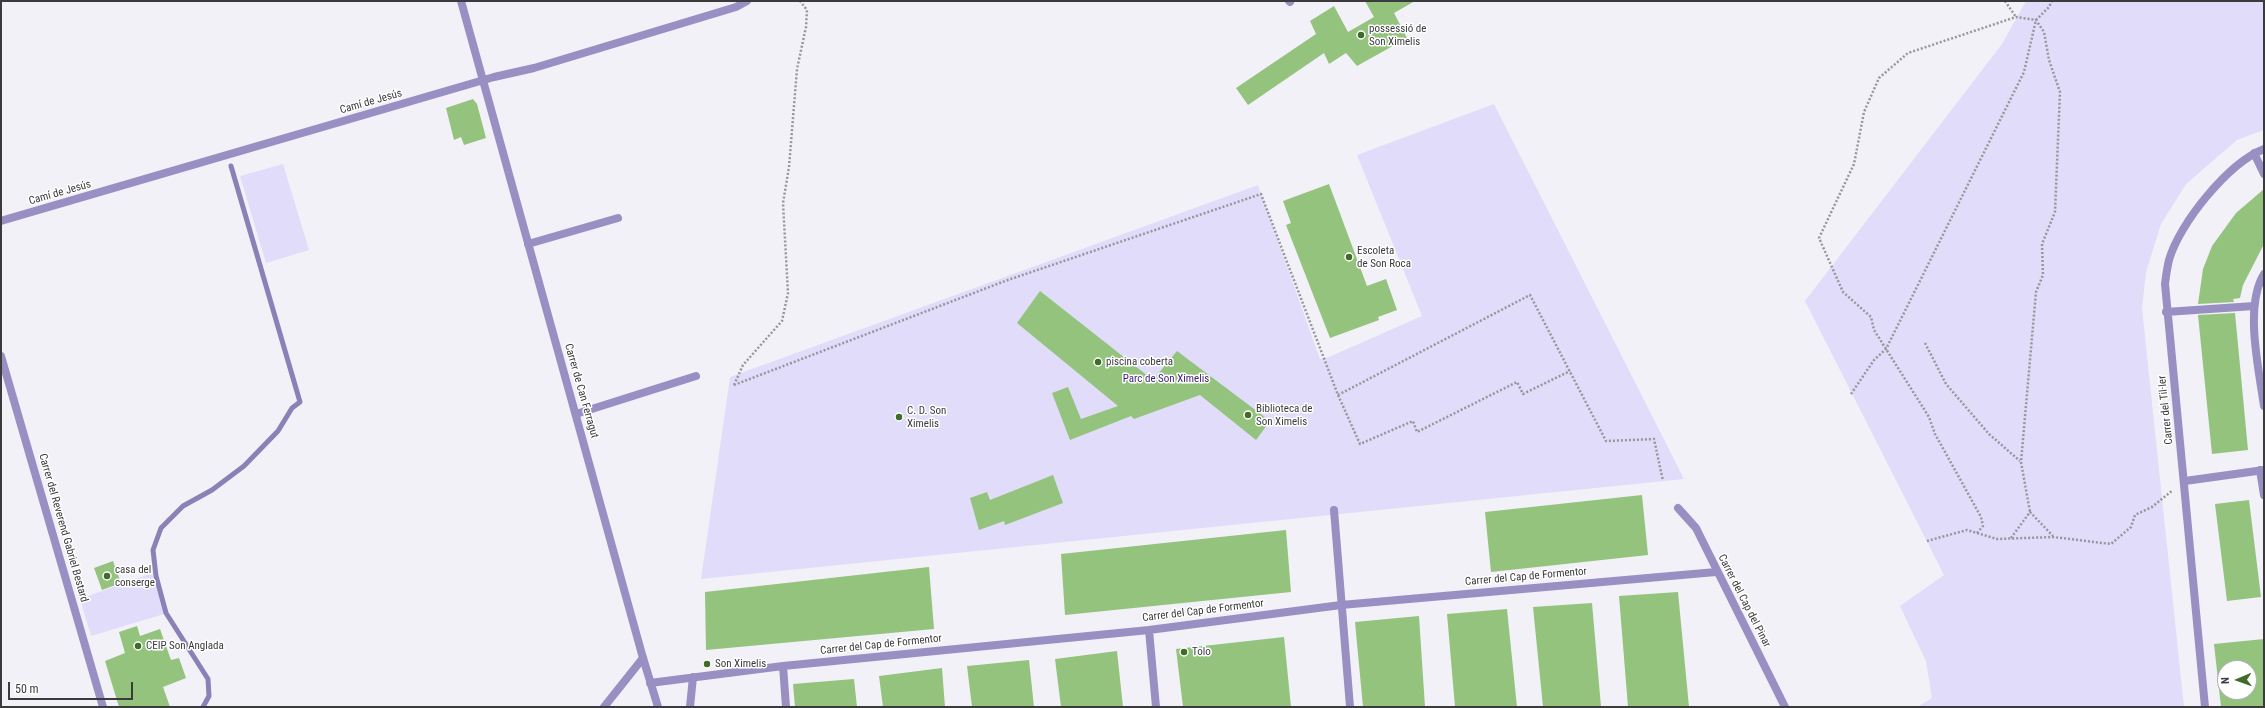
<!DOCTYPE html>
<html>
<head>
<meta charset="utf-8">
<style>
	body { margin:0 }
	#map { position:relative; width:2265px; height:708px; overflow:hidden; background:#f2f1f8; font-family:"Roboto Condensed",sans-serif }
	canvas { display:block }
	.frame { position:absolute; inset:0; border:2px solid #3b3a3d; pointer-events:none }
	.north { position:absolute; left:2217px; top:660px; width:40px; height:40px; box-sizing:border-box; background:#fff; border:1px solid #b1b0b1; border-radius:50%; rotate:268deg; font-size:11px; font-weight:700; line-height:16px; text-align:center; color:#3b3a3d }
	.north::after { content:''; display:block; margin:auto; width:14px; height:18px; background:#406b28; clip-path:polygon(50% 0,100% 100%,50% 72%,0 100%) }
	.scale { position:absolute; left:8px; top:682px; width:125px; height:18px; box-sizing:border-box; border:2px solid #3b3a3d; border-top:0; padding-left:5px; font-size:12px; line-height:14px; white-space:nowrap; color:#3b3a3d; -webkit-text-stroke:3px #fff; paint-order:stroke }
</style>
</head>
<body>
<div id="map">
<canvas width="2265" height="708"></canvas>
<div class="frame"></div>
<div class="north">N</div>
<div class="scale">50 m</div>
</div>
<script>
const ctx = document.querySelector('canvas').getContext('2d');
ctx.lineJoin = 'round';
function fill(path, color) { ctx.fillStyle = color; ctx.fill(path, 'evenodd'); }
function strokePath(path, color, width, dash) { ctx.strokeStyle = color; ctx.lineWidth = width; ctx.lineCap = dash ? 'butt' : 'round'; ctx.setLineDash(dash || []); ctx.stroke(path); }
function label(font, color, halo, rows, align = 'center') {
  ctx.font = font + ' "Roboto Condensed",sans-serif'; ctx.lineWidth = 3; ctx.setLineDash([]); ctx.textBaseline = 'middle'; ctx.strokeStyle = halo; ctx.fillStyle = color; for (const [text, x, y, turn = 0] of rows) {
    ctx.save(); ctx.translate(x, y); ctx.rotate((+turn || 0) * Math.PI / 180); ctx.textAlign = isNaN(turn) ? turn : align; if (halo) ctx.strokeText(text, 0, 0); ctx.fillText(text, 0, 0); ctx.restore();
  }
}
fill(new Path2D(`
	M2026 1H2264V130L2237 140 2186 184 2161 224 2146 272 2142 308 2184 707H1917L1932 698 1926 661 1900 606 1944 575 1805 301 2002 44Z
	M1494 104 1684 479 701 579 730 377 1258 185 1320 359 1329 357 1422 316 1357 155Z
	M283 164 309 250 266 263 240 176Z
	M152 573 164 614 91 636 80 599Z`), '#e0dcf9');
strokePath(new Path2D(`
	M203 707 209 696 208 679 166 613 156 576 153 550 161 528 183 506 212 490 244 466 278 431 292 408 300 402 231 166`), '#8c81b7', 5);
fill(new Path2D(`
	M1365 1H1415L1394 13 1407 38 1357 66 1346 53 1329 64 1324 53 1248 105 1236 88 1316 34 1310 21 1334 6 1348 32 1374 17Z
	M473 99 477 104 486 138 464 145 461 137 454 140 446 108Z
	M1329 184 1367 286 1386 279 1397 310 1378 317 1379 320 1330 338 1286 225 1291 223 1283 201Z
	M2264 189V244L2243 285 2240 298 2233 299 2234 302 2198 304 2203 269 2212 246 2236 213Z
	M1040 291 1153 380 1177 351 1270 421 1256 440 1200 395 1134 419 1131 416 1070 440 1052 393 1068 387 1081 419 1118 406 1017 323Z
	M2235 313 2248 450 2212 454 2198 315Z
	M1053 475 1063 503 1005 525 1004 521 979 530 970 498 987 492 990 500Z
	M1642 495 1648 555 1491 572 1485 512Z
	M2249 500 2261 597 2227 601 2215 504Z
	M1286 530 1291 592 1065 615 1061 554Z
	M113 561 121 583 102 590 94 568Z
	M929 567 934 629 706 650 705 592Z
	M1678 592 1689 707H1628L1619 596Z
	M1592 603 1601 707H1543L1533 607Z
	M1507 609 1517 707H1455L1447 614Z
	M1419 616 1425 707H1363L1355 622Z
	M137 626 140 636 160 629 171 660 179 658 186 678 163 687 170 707H119L105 661 125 653 119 632Z
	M1284 637 1291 707H1183L1176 649Z
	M2264 639V707H2221L2214 644ZM2225 668H2249V692H2225Z
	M1117 651 1123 707H1061L1055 659Z
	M1029 660 1034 707H972L967 666Z
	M942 668 945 707H883L879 676Z
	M854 679 857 707H795L793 684Z`), '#94c37d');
strokePath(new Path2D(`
	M2005 1 2016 17
	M1925 343 1946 384 1989 434 2020 461
	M734 385 1005 281 1261 194 1338 395 1360 444 1413 421 1417 432 1517 382 1523 394 1570 371
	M734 385 743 365 782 321 788 293 783 203 789 167 797 69 806 27 807 10 800 1
	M1851 394 1874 360 1886 349 2024 72 2036 20 2049 7 2052 1
	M1338 395 1530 295 1606 441 1654 439 1663 481
	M1977 533 1983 526 1981 517 1935 434 1929 417 1874 330 1871 317 1843 292 1819 238 1854 164 1864 112 1879 78 1908 53 2016 17 2036 20 2044 32 2049 60 2060 92 2055 212 2042 244 2043 275 2036 292 2021 462 2030 512
	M2011 538 2030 512 2053 536
	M1927 541 1967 530 1997 539 2053 537 2111 544 2131 527 2135 515 2152 507 2173 490`), '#97969b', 2.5, [2, 2]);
strokePath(new Path2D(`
	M1289 1 1290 2
	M528 244 618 218
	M2264 274C2244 306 2259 370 2264 406
	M576 414 696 376
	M2260 470 2264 495
	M604 707 643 658`), '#998fc3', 8);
strokePath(new Path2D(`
	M461 1 643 658 658 707
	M2254 153 2264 174
	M2166 312 2254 306
	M1 356 103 707
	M2185 481 2264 470
	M1678 508 1696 528 1785 707
	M1334 510 1350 707
	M1149 630 1156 707
	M783 666 786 707
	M650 683 783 666 1149 630 1341 605 1716 572
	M690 707 693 677
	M2205 707 2165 284C2166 276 2167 268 2169 260 2179 224 2228 163 2264 149`), '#998fc3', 8);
strokePath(new Path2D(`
	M1 221 494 77 534 68 736 7 747 1`), '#998fc3', 8);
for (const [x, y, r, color] of [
	[1361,35,4,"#406b28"],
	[1349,257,4,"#406b28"],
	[1098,362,4,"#406b28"],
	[1248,415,4,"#406b28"],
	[899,417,4,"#406b28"],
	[107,576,4,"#406b28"],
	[138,646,4,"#406b28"],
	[1184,652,4,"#406b28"],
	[707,664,4,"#406b28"]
]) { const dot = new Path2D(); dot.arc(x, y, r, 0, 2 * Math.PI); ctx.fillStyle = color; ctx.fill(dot); strokePath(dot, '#fff', 1.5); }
label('11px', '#3b3a3d', '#fff', [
	["possessió de",1369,29],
	["Son Ximelis",1369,42],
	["Escoleta",1357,251],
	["de Son Roca",1357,264],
	["piscina coberta",1106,362],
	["Biblioteca de",1256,409],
	["Son Ximelis",1256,422],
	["C. D. Son",907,411],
	["Ximelis",907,424],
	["casa del",115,570],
	["conserge",115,583],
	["CEIP Son Anglada",146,646],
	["Tolo",1192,652],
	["Son Ximelis",715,664]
], 'left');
label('11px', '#3b3a3d', '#fff', [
	["Camí de Jesús",371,102,-16],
	["Camí de Jesús",60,193,-16],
	["Carrer de Can Ferragut",581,391,74],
	["Carrer del Til·ler",2166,410,-96],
	["Carrer del Reverend Gabriel Bestard",63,528,74],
	["Carrer del Cap de Formentor",1526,577,-5],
	["Carrer del Cap del Pinar",1744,601,63],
	["Carrer del Cap de Formentor",1203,611,-7],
	["Carrer del Cap de Formentor",881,645,-6]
]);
label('11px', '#3b1e74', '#fff', [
	["Parc de Son Ximelis",1166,379]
]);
</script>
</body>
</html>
